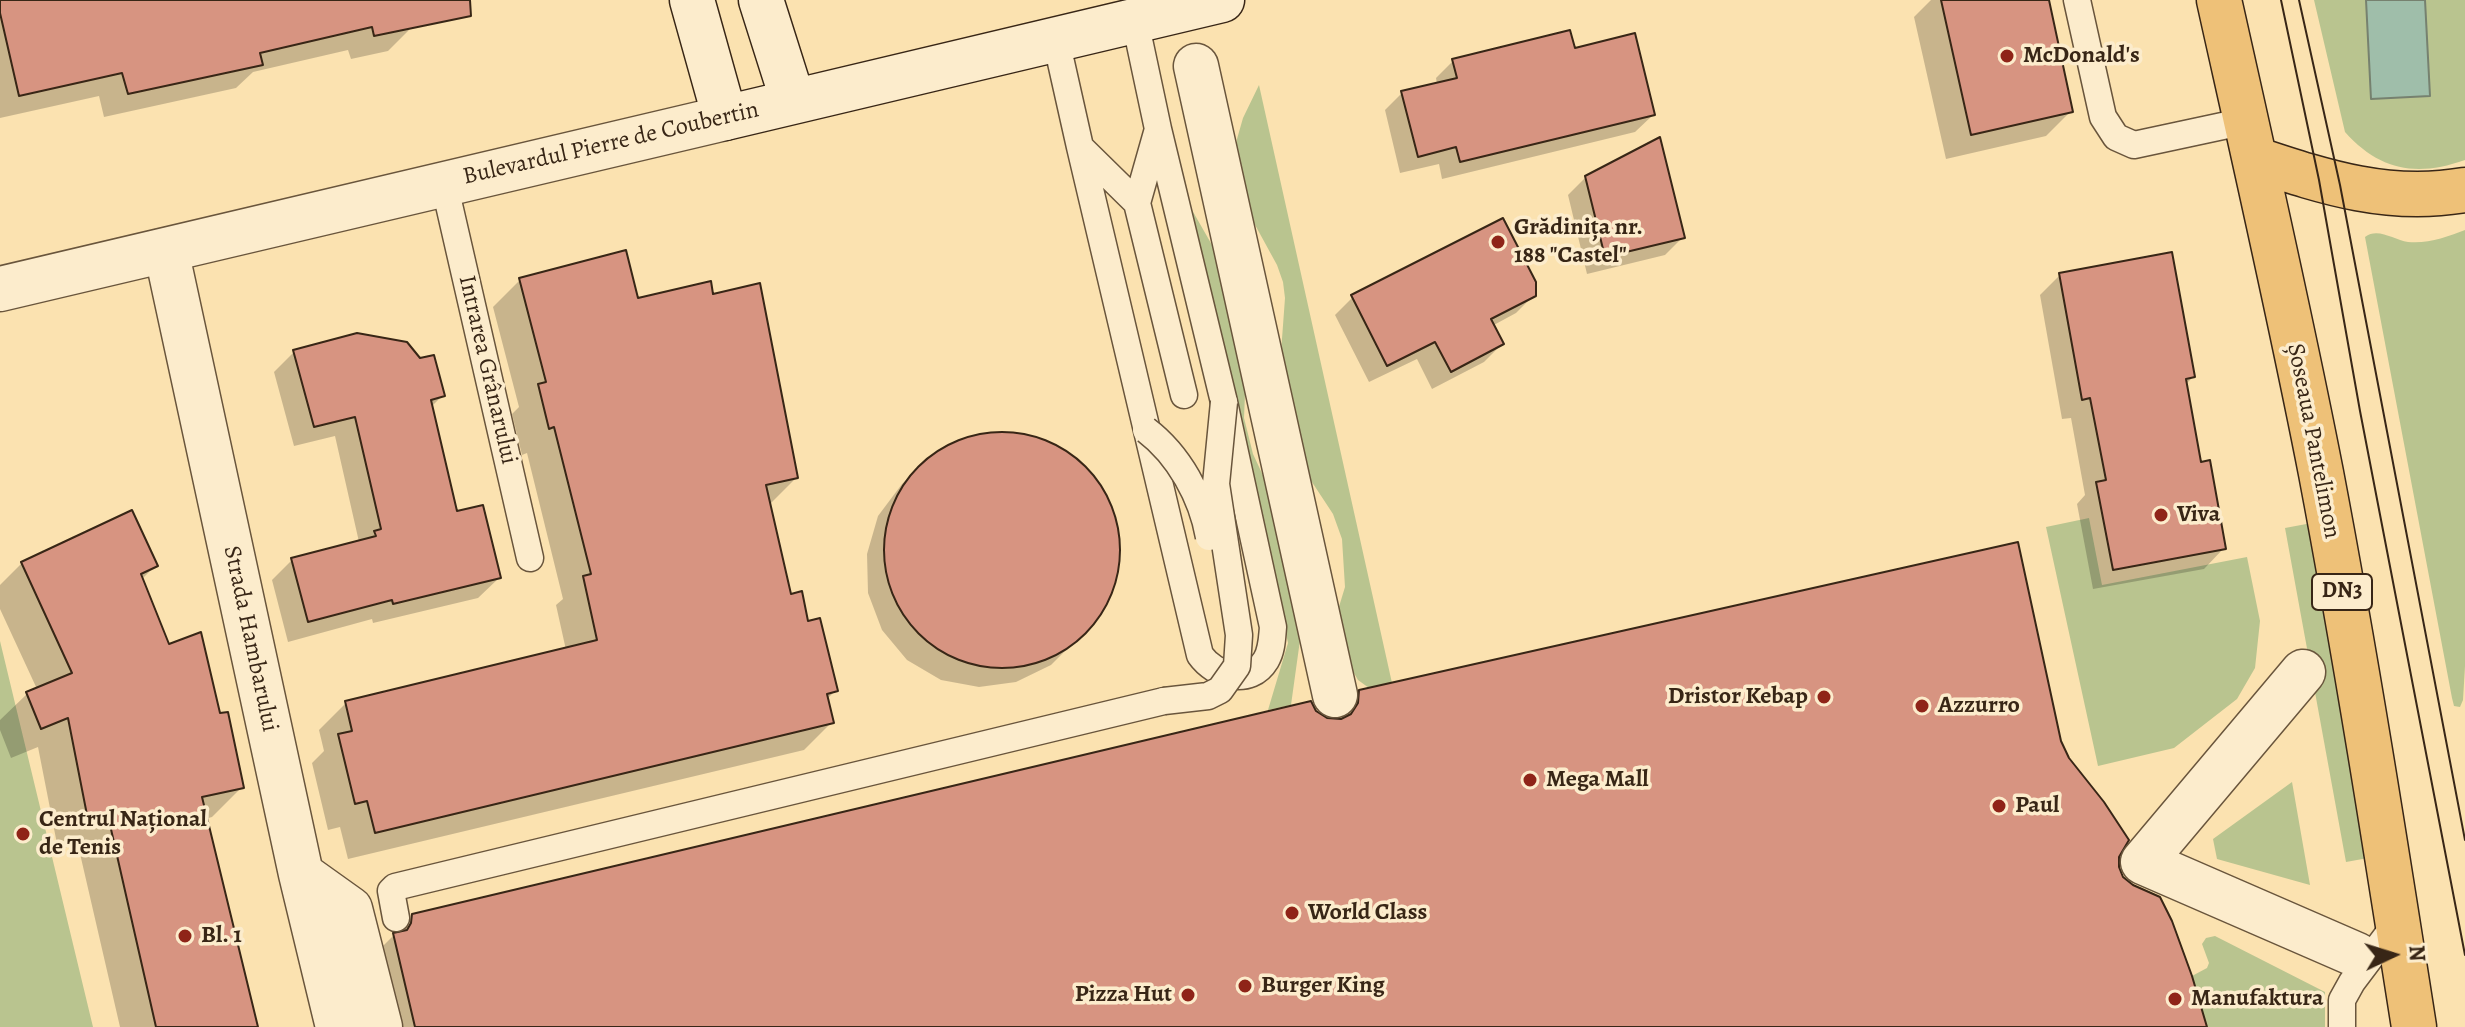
<!DOCTYPE html>
<html>
<head>
<meta charset="utf-8">
<style>
	body { margin:0 }
	#map { position:relative; width:2465px; height:1027px; overflow:hidden; background:#fbe2b0; font-family:Alegreya,serif }
	canvas { display:block }
	.north { position:absolute; left:2353px; top:915px; width:80px; height:80px; -webkit-text-stroke:6px #fceccc; paint-order:stroke; rotate:86deg; font-size:22px; font-weight:700; line-height:32px; text-align:center; color:#382616 }
	.north::after { content:''; display:block; margin:auto; width:28px; height:36px; background:#382616; clip-path:polygon(50% 0,100% 100%,50% 72%,0 100%) }
</style>
</head>
<body>
<div id="map">
<canvas width="2465" height="1027"></canvas>
<div class="north">N</div>
</div>
<script>
const ctx = document.querySelector('canvas').getContext('2d');
ctx.lineJoin = 'round';
function fill(path, color) { ctx.fillStyle = color; ctx.fill(path, 'evenodd'); }
function strokePath(path, color, width, dash) { ctx.strokeStyle = color; ctx.lineWidth = width; ctx.lineCap = dash ? 'butt' : 'round'; ctx.setLineDash(dash || []); ctx.stroke(path); }
function label(font, color, halo, rows, align = 'center') {
  ctx.font = font + ' Alegreya,serif'; ctx.lineWidth = 7; ctx.setLineDash([]); ctx.textBaseline = 'middle'; ctx.strokeStyle = halo; ctx.fillStyle = color; for (const [text, x, y, turn = 0] of rows) {
    ctx.save(); ctx.translate(x, y); ctx.rotate((+turn || 0) * Math.PI / 180); ctx.textAlign = isNaN(turn) ? turn : align; if (halo) ctx.strokeText(text, 0, 0); ctx.fillText(text, 0, 0); ctx.restore();
  }
}
fill(new Path2D(`
	M2314 0H2465V160C2417 177 2380 171 2345 132Z
	M1259 85 1392 683 1369 688 1358 680 1348 663 1338 610 1345 587 1342 539 1333 514 1308 476 1280 366 1285 298 1283 282 1277 265 1248 212 1235 164 1237 139 1243 118Z
	M1184 196 1220 259 1246 370 1244 418 1253 454 1266 482 1301 633 1291 705 1268 710 1288 643 1257 494Z
	M2465 230V666L2463 700 2460 707 2454 706 2452 698 2365 237C2378 227 2394 240 2408 242 2428 244 2447 237 2465 230Z
	M2089 518 2102 585 2247 557 2260 621 2255 668 2237 699 2174 748 2098 766 2046 527Z
	M2317 522 2379 856 2346 862 2285 528Z
	M0 641 93 1027H0Z
	M2292 782 2310 885 2217 859 2213 839Z
	M2215 936 2325 992V1027H2207L2192 976 2207 968 2209 963 2202 944 2206 938Z`), '#b9c48f');
const water = new Path2D(`
	M2366 0H2425L2430 96 2371 99Z`);
fill(water, '#9fbeaa');
strokePath(water, '#76816f', 2);
fill(new Path2D(`
	M0 0H427L412 27 388 51 351 59 348 50 253 72 236 88 104 117 99 96 0 118Z
	M1931 0H2047L2071 111 2046 136 1946 159 1914 17Z
	M1574 51 1653 115 1635 132 1442 179 1439 164 1400 173 1385 110 1402 93 1437 84 1436 78 1453 61Z
	M1586 177 1682 238 1665 255 1587 274 1568 195Z
	M2060 275 2193 377 2185 385 2200 465 2224 548 2204 569 2093 589 2077 504 2085 495 2071 418 2062 419 2040 295Z
	M520 280 637 300 712 296 796 478 768 506 789 596 807 624 836 690 826 700 832 722 804 750 348 859 340 827 328 830 312 763 324 751 319 730 346 703 566 650 556 605 563 599 527 453 522 455 512 414 519 407 493 307Z
	M1534 295 1516 313 1492 326 1502 344 1484 362 1432 389 1417 359 1369 382 1335 315 1353 297Z
	M294 352 442 396 430 408 455 513 499 578 478 598 373 623 372 619 288 642 272 580 292 560 359 542 335 436 294 446 274 372Z
	M990 433 1029 436 1065 452 1093 477 1112 511 1119 548 1113 586 1096 620 1051 665 1016 682 979 687 941 680 907 660 882 630 868 593 867 554 878 516 902 484 920 466 952 443Z
	M22 563 155 566 141 580 168 647 219 716 242 787 212 817 205 819 256 1027H120L78 845 58 849 38 747 11 758 0 730V720L27 694 37 689 0 609V585Z
	M1360 692 2059 741 2117 856V867L2205 1027H394L376 953 413 916 1315 713 1326 720 1342 721V710Z`), '#0003');
const building = new Path2D(`
	M0 0H470L471 16 374 36 372 27 260 53 263 65 128 94 122 73 19 96 0 13Z
	M1941 0H2049L2073 112 1971 135Z
	M1570 30 1575 48 1635 33 1655 115 1460 162 1456 147 1418 157 1401 91 1457 78 1452 59Z
	M1660 137 1685 238 1605 257 1585 176Z
	M1503 218 1536 282V296L1491 319 1504 344 1451 372 1435 342 1387 366 1351 295Z
	M626 250 638 298 711 281 713 294 760 283 798 478 766 485 791 594 802 591 808 621 820 618 838 691 827 694 834 723 375 833 367 801 355 804 338 734 352 731 345 701 597 640 583 576 591 574 554 427 549 429 538 384 546 382 519 278Z
	M2172 252 2195 377 2186 379 2201 462 2210 460 2226 549 2113 570 2096 482 2106 480 2090 398 2082 400 2059 273Z
	M357 333 407 342 420 358 434 355 445 396 431 400 457 511 483 505 501 578 393 604 392 600 308 622 291 558 376 536 374 531 381 529 355 417 314 427 293 350Z
	M884 550a118 118 0 1 1 236 0a118 118 0 1 1-236 0Z
	M132 510 158 566 141 574 169 644 201 632 220 713 228 712 244 788 202 797 258 1027H156L108 816 88 820 68 718 41 729 26 692 72 673 21 562Z
	M2018 542 2061 741 2069 758 2104 802 2129 840 2119 857V867L2123 877 2133 885 2160 897 2172 921 2192 976 2207 1027H415L393 933 407 930 411 923 412 914 1311 701 1316 711 1327 718 1341 719 1351 714 1358 703 1359 690Z`);
fill(building, '#d79481');
strokePath(building, '#382616', 2);
const lane = new Path2D(`
	M2077 0 2103 117 2116 137 2134 145 2246 121
	M1135 21 1158 129 1137 203 1184 395
	M1056 40 1080 147 1137 203
	M1080 147 1200 655C1215 676 1250 687 1266 660 1272 650 1272 638 1273 627L1224 402 1158 129
	M444 183 530 558
	M396 918 391 891 395 887 1164 701
	M2342 1027V1000L2352 982 2398 921`);
const street = new Path2D(`
	M1196 66 1335 695
	M166 250 301 874 338 1027
	M0 289 725 118
	M2303 672 2143 862 2357 955
	M301 874 350 909 380 1027`);
const secondary = new Path2D(`
	M692 0 725 118 1222 0
	M761 0 793 101`);
const primary = new Path2D(`
	M2219 0C2254 157 2290 314 2321 473 2356 657 2385 842 2414 1027
	M2255 159C2327 183 2389 203 2465 190`);
strokePath(lane, '#69553c', 29);
strokePath(street, '#69553c', 47);
strokePath(secondary, '#382616', 47);
strokePath(primary, '#382616', 47);
strokePath(lane, '#fceccc', 26);
strokePath(street, '#fceccc', 44);
strokePath(secondary, '#fceccc', 44);
strokePath(primary, '#eec178', 44);
strokePath(new Path2D(`
	M2281 0 2319 180 2360 411 2465 955
	M2299 0 2340 185 2465 840`), '#382616', 2);
const laneBridge = new Path2D(`
	M1146 430C1179 455 1202 497 1209 537
	M1164 701 1208 696 1220 690 1237 666 1239 635 1216 484 1224 402`);
strokePath(laneBridge, '#69553c', 29, []);
strokePath(laneBridge, '#fceccc', 26);
for (const [x, y, r, color] of [
	[2007,56,8,"#8f2418"],
	[1498,242,8,"#8f2418"],
	[2161,515,8,"#8f2418"],
	[1824,697,8,"#8f2418"],
	[1922,706,8,"#8f2418"],
	[1530,780,8,"#8f2418"],
	[1999,806,8,"#8f2418"],
	[23,834,8,"#8f2418"],
	[1292,913,8,"#8f2418"],
	[185,936,8,"#8f2418"],
	[1245,986,8,"#8f2418"],
	[1188,995,8,"#8f2418"],
	[2175,999,8,"#8f2418"]
]) { const dot = new Path2D(); dot.arc(x, y, r, 0, 2 * Math.PI); ctx.fillStyle = color; ctx.fill(dot); strokePath(dot, '#fceccc', 3); }
for (const [x, y, w] of [
	[2342,592,60]
]) { const box = new Path2D(); box.roundRect(x - w / 2, y - 18, w, 36, 6); ctx.fillStyle = '#fceccc'; ctx.fill(box); strokePath(box, '#382616', 2); }
label('bold 22px', '#382616', null, [
	["DN3",2342,592]
]);
label('bold 24px', '#382616', '#fceccc', [
	["McDonald's",2023,56],
	["Grădinița nr.",1514,228],
	["188 \"Castel\"",1514,256],
	["Viva",2177,515],
	["Dristor Kebap",1808,697,"right"],
	["Azzurro",1938,706],
	["Mega Mall",1546,780],
	["Paul",2015,806],
	["Centrul Național",39,820],
	["de Tenis",39,848],
	["World Class",1308,913],
	["Bl. 1",201,936],
	["Burger King",1261,986],
	["Pizza Hut",1172,995,"right"],
	["Manufaktura",2191,999]
], 'left');
label('24px', '#382616', '#fceccc', [
	["Bulevardul Pierre de Coubertin",611,144,-13],
	["Intrarea Grânarului",487,370,77],
	["Șoseaua Pantelimon",2313,441,79],
	["Strada Hambarului",250,639,78]
]);
</script>
</body>
</html>
